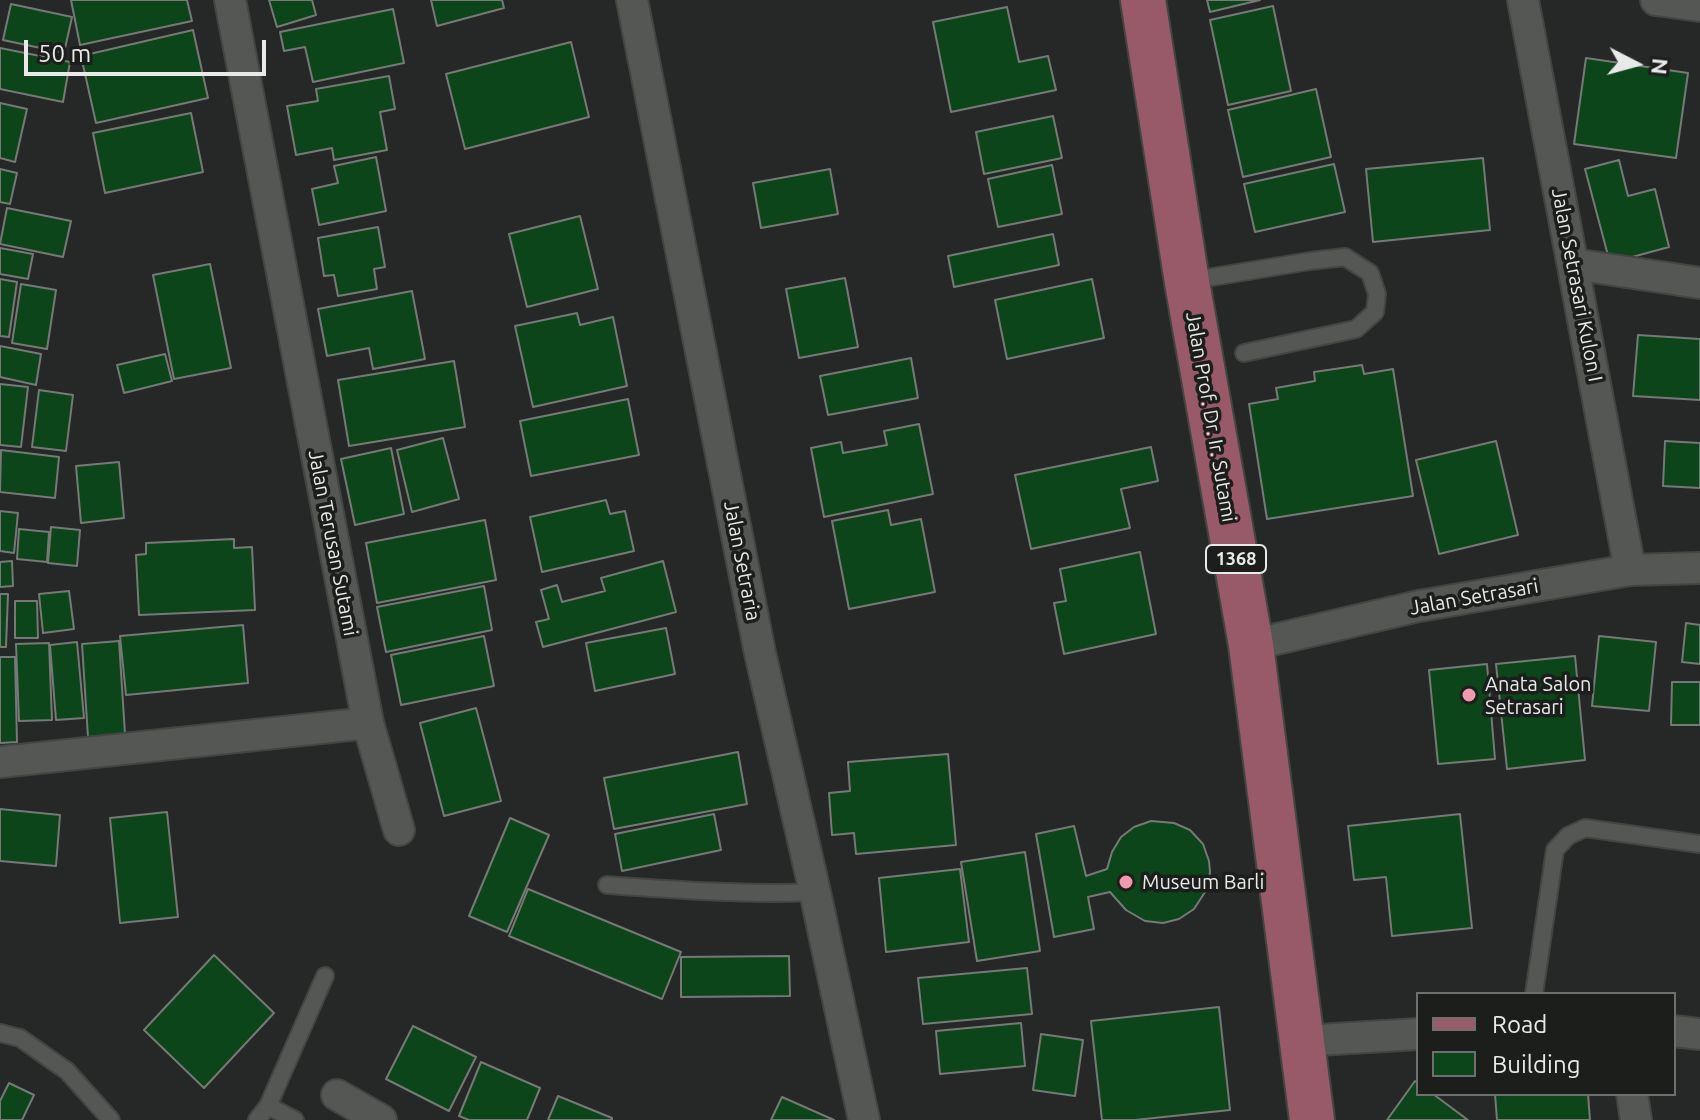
<!DOCTYPE html>
<html>
<head>
<meta charset="utf-8">
<style>
	body { margin:0 }
	#map { position:relative; width:1700px; height:1120px; overflow:hidden; background:#252826; font-family:Ubuntu,sans-serif }
	canvas { display:block }
	.legend { position:absolute; left:1416px; top:992px; width:260px; height:104px; box-sizing:border-box; background:#1c1e1c; border:2px solid #6e6f6e; margin:0; padding:10px 14px; list-style:none; font-size:24px; color:#e8e9e8 }
	.legend li { display:flex; align-items:center; gap:16px; height:40px }
	.legend b { width:40px; border:2px solid #6e6f6e }
	.north { position:absolute; left:1596px; top:24px; width:80px; height:80px; -webkit-text-stroke:6px #1c1e1c; paint-order:stroke; rotate:96deg; font-size:22px; font-weight:700; line-height:32px; text-align:center; color:#e8e9e8 }
	.north::after { content:''; display:block; margin:auto; width:28px; height:36px; background:#e8e9e8; clip-path:polygon(50% 0,100% 100%,50% 72%,0 100%) }
	.scale { position:absolute; left:24px; top:40px; width:242px; height:36px; box-sizing:border-box; border:4px solid #e8e9e8; border-top:0; padding-left:10px; font-size:24px; line-height:28px; white-space:nowrap; color:#e8e9e8; -webkit-text-stroke:6px #1c1e1c; paint-order:stroke }
</style>
</head>
<body>
<div id="map">
<canvas width="1700" height="1120"></canvas>
<ul class="legend">
<li><b style="height:10px;background:#985969"></b>Road</li>
<li><b style="height:22px;background:#0b4519"></b>Building</li>
</ul>
<div class="north">N</div>
<div class="scale">50 m</div>
</div>
<script>
const ctx = document.querySelector('canvas').getContext('2d');
ctx.lineJoin = 'round';
function fill(path, color) { ctx.fillStyle = color; ctx.fill(path, 'evenodd'); }
function strokePath(path, color, width, dash) { ctx.strokeStyle = color; ctx.lineWidth = width; ctx.lineCap = dash ? 'butt' : 'round'; ctx.setLineDash(dash || []); ctx.stroke(path); }
function label(font, color, halo, rows, align = 'center') {
  ctx.font = font + ' Ubuntu,sans-serif'; ctx.lineWidth = 7; ctx.setLineDash([]); ctx.textBaseline = 'middle'; ctx.strokeStyle = halo; ctx.fillStyle = color; for (const [text, x, y, turn = 0] of rows) {
    ctx.save(); ctx.translate(x, y); ctx.rotate((+turn || 0) * Math.PI / 180); ctx.textAlign = isNaN(turn) ? turn : align; if (halo) ctx.strokeText(text, 0, 0); ctx.fillText(text, 0, 0); ctx.restore();
  }
}
const building = new Path2D(`
	M71 0H187L192 21 80 45Z
	M269 0H312L316 15 277 27Z
	M431 0H502L504 8 437 26Z
	M1207 0H1260L1210 12Z
	M11 4 72 17 64 53 3 40Z
	M1273 6 1291 91 1228 105 1210 20Z
	M1007 7 1019 62 1048 56 1056 90 951 112 933 22Z
	M393 9 404 63 313 82 305 47 284 51 280 32Z
	M193 30 208 98 96 123 81 56Z
	M571 42 589 117 465 149 446 74Z
	M0 48 70 62 63 102 0 89Z
	M1586 58 1688 73 1676 158 1574 144Z
	M389 76 395 109 380 112 387 150 334 160 332 148 296 155 287 106 318 101 316 89Z
	M1316 89 1331 157 1243 177 1228 110Z
	M0 103 27 109 15 162 0 158Z
	M191 113 203 172 105 193 93 133Z
	M1053 116 1062 158 984 174 976 132Z
	M376 157 386 211 319 225 312 189 338 183 334 166Z
	M1483 158 1490 230 1373 242 1366 169Z
	M1619 160 1628 196 1655 189 1669 247 1610 263 1585 169Z
	M1334 164 1345 212 1255 232 1244 184Z
	M1052 165 1062 214 998 227 988 179Z
	M0 169 17 173 10 204 0 202Z
	M830 169 838 214 761 228 753 183Z
	M7 208 71 221 63 257 0 244Z
	M580 216 598 289 527 307 509 234Z
	M378 227 385 267 374 269 377 289 338 296 334 275 324 276 318 238Z
	M1053 234 1059 265 954 287 948 256Z
	M0 248 33 254 28 279 0 274Z
	M210 264 231 368 174 379 153 275Z
	M845 278 858 347 799 358 786 289Z
	M0 279 17 282 9 337 0 336Z
	M1092 279 1104 338 1007 359 995 300Z
	M21 284 56 290 47 349 12 343Z
	M412 291 425 359 373 369 369 348 327 356 318 309Z
	M577 313 580 325 613 317 627 386 533 407 515 326Z
	M1638 335 1700 339V400L1633 396Z
	M0 346 41 354 36 385 0 377Z
	M165 354 172 381 124 393 117 365Z
	M911 358 918 398 828 415 820 376Z
	M454 361 465 427 349 446 338 380Z
	M1362 365 1364 374 1393 369 1413 496 1267 519 1249 404 1278 399 1276 388 1315 381 1314 372Z
	M0 384 28 387 21 447 0 445Z
	M39 390 73 395 66 451 32 447Z
	M628 399 639 455 531 476 520 421Z
	M919 424 933 494 824 517 811 448 841 442 843 453 887 445 884 431Z
	M443 438 459 499 412 512 397 450Z
	M1496 441 1518 535 1439 554 1416 460Z
	M1665 441 1700 443V488L1663 486Z
	M1151 447 1158 481 1121 489 1130 528 1031 549 1015 475Z
	M391 448 404 514 355 525 341 459Z
	M1 450 59 457 55 498 0 492Z
	M119 462 124 518 81 523 76 466Z
	M606 500 610 514 625 511 634 551 542 572 530 517Z
	M888 510 891 525 921 519 935 592 849 609 832 521Z
	M0 511 18 513 14 553 0 551Z
	M485 520 496 580 377 603 366 543Z
	M51 527 80 530 77 566 48 563Z
	M19 529 49 532 47 562 17 559Z
	M234 539V548L252 547 255 610 139 615 136 555 146 554V543Z
	M1140 552 1156 634 1064 654 1054 603 1066 601 1060 569Z
	M12 561 13 586 0 587V562Z
	M663 561 676 612 543 647 536 622 549 619 541 590 557 585 562 602 605 591 601 578Z
	M484 586 492 630 386 652 377 607Z
	M69 591 74 629 43 633 39 594Z
	M0 594H8L6 647H0Z
	M15 601H37L38 638H15Z
	M1686 623 1700 625V664L1682 662Z
	M243 625 248 683 126 695 120 636Z
	M666 628 675 674 595 691 586 643Z
	M484 636 494 686 401 705 391 655Z
	M1599 636 1656 642 1649 711 1592 706Z
	M119 641 125 734 88 737 82 644Z
	M77 642 84 718 56 720 50 645Z
	M49 643 52 720 19 721 16 644Z
	M1575 656 1585 760 1507 769 1496 664Z
	M0 657H15L17 742 0 743Z
	M1487 664 1495 759 1438 764 1429 670Z
	M1672 682H1700V725H1671Z
	M476 708 501 801 444 816 420 723Z
	M738 752 747 804 614 829 604 778Z
	M948 754 956 845 856 854 854 833 832 835 829 793 850 791 848 762Z
	M0 809 60 815 56 866 0 861Z
	M167 812 178 917 120 923 110 818Z
	M714 814 721 850 622 871 615 834Z
	M1460 814 1472 928 1392 936 1386 877 1354 880 1348 826Z
	M510 818 549 835 507 932 469 916Z
	M1151 821 1174 823 1190 830 1203 844 1209 861 1210 872 1207 889 1194 909 1179 919 1163 923 1145 921 1126 910 1110 892 1088 897 1094 929 1054 937 1036 834 1074 826 1086 876 1107 869 1112 852 1121 837 1134 827Z
	M1025 852 1040 951 977 961 961 862Z
	M960 869 969 942 886 952 879 878Z
	M528 889 681 952 662 999 509 936Z
	M214 955 274 1013 204 1088 144 1030Z
	M789 956 790 996 681 997V957Z
	M1027 968 1032 1014 923 1024 918 978Z
	M1219 1007 1230 1110 1135 1120H1102L1091 1021Z
	M1021 1023 1025 1066 940 1074 936 1031Z
	M413 1026 476 1057 449 1111 386 1079Z
	M1041 1034 1083 1040 1075 1096 1033 1090Z
	M481 1062 540 1088 527 1120H469L459 1116Z
	M1415 1081 1418 1083V1094H1433L1468 1120H1387Z
	M9 1083 34 1095 22 1120H0V1101Z
	M1495 1094H1588L1590 1120H1497Z
	M558 1096 612 1118V1120H548Z
	M782 1097 834 1120H771Z`);
fill(building, '#0b4519');
strokePath(building, '#767976', 2);
const lane = new Path2D(`
	M1188 281 1310 261 1345 257 1370 273 1377 294 1375 312 1356 329 1244 353
	M607 885C677 890 746 895 815 892
	M1534 994 1555 850 1568 836 1585 828 1700 844
	M0 1033 20 1038 67 1071 111 1120
	M268 1106 295 1120
	M257 1120 268 1106 325 976`);
const street = new Path2D(`
	M632 0 760 653 815 892 864 1120
	M1523 0 1630 570
	M1656 0 1700 6
	M1573 264 1700 283
	M1251 645 1419 606 1630 570 1700 568
	M368 723 399 830
	M0 762 368 723 230 0
	M1674 1031 1700 1034
	M1301 1041 1418 1034
	M1632 1094 1636 1120
	M337 1095 381 1120`);
const primary = new Path2D(`
	M1143 0 1187 282 1251 645 1312 1120`);
strokePath(lane, '#434543', 20);
strokePath(street, '#434543', 34);
strokePath(primary, '#434543', 48);
strokePath(lane, '#545754', 16);
strokePath(street, '#545754', 30);
strokePath(primary, '#985969', 44);
for (const [x, y, r, color] of [
	[1469,695,8,"#f29aad"],
	[1126,882,8,"#f29aad"]
]) { const dot = new Path2D(); dot.arc(x, y, r, 0, 2 * Math.PI); ctx.fillStyle = color; ctx.fill(dot); strokePath(dot, '#1c1e1c', 3); }
for (const [x, y, w] of [
	[1236,559,60]
]) { const box = new Path2D(); box.roundRect(x - w / 2, y - 14, w, 28, 6); ctx.fillStyle = '#1c1e1c'; ctx.fill(box); strokePath(box, '#e8e9e8', 2); }
label('bold 18px', '#e8e9e8', null, [
	["1368",1236,559]
]);
label('20px', '#e8e9e8', '#1c1e1c', [
	["Jalan Setrasari Kulon I",1577,285,79],
	["Jalan Prof. Dr. Ir. Sutami",1211,417,80],
	["Jalan Terusan Sutami",333,543,79],
	["Jalan Setraria",742,561,79],
	["Jalan Setrasari",1474,597,-10]
]);
label('20px', '#e8e9e8', '#1c1e1c', [
	["Anata Salon",1485,684],
	["Setrasari",1485,707],
	["Museum Barli",1142,882]
], 'left');
</script>
</body>
</html>
